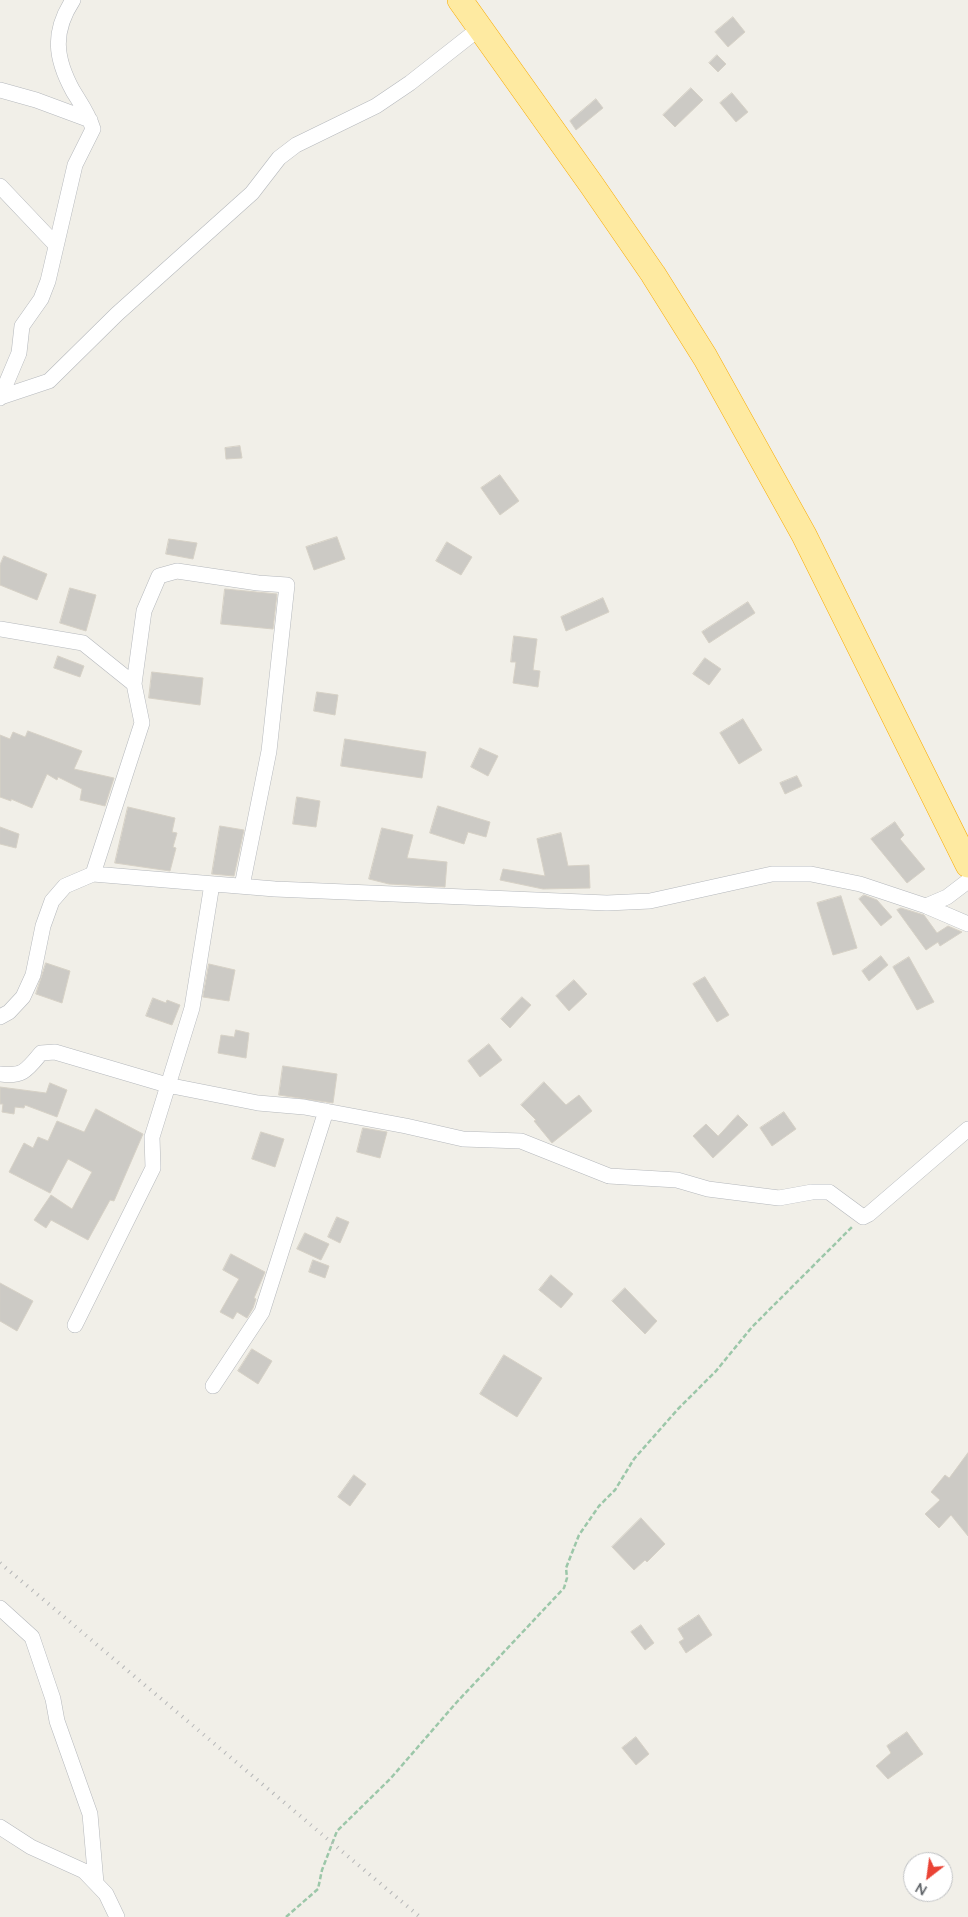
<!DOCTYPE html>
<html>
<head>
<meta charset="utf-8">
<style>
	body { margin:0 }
	#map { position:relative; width:968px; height:1917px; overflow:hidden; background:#f1efe8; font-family:Lato,sans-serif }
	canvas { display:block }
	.north { position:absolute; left:903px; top:1852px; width:50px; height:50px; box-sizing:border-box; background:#fff; border:1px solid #bfc1c3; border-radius:50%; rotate:210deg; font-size:14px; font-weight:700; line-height:20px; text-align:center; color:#5f6368 }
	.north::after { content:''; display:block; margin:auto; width:18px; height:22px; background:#ea4335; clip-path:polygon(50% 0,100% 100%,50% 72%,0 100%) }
</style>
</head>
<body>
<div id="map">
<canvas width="968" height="1917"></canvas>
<div class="north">N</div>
</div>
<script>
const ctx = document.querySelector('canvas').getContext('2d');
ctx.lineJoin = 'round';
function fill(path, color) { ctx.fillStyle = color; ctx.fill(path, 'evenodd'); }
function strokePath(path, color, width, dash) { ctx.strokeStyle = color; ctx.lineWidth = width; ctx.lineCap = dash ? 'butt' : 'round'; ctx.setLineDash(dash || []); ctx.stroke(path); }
const building = new Path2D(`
	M733 17 745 32 728 47 715 32Z
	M717 55 726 64 718 72 709 63Z
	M691 88 703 100 675 127 663 115Z
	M732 93 748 112 736 122 720 103Z
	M596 99 603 108 576 130 570 121Z
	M240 446 242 458 226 459 225 448Z
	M500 475 519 501 500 515 481 488Z
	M337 537 345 559 314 570 306 547Z
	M169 539 197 543 193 559 166 554Z
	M447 542 472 557 461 575 436 561Z
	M4 556 47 574 37 600 0 585V565Z
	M70 588 96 595 86 631 60 623Z
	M225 589 277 594 273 629 221 624Z
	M603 598 609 612 566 631 561 617Z
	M748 602 755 613 709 643 702 632Z
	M514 636 537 639 533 670 540 671 538 687 513 683 516 662H511Z
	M58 656 84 666 80 677 54 668Z
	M705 658 721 669 709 685 693 674Z
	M152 672 203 678 200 705 149 698Z
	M317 692 338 695 335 715 314 711Z
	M743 719 762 750 739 764 720 733Z
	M28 731 82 751 74 769 114 778 105 806 80 800 82 789 58 777 57 780 47 774 32 808 11 799V801L0 797V735L10 739 13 732 25 737Z
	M345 739 426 752 422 778 341 766Z
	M480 748 498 756 488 776 471 767Z
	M797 776 802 786 785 794 780 783Z
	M297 797 320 801 316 827 293 824Z
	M438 806 490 822 486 837 468 832 464 844 430 833Z
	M128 807 175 818 172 832 177 833 173 847 176 848 170 871 115 863Z
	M895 822 904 835 900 839 925 869 907 883 871 839Z
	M220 826 244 830 234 876 212 874Z
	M0 827 19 834 16 848 0 844Z
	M382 828 413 835 407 858 447 862 445 887 389 884 369 879Z
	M561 833 568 866 589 865 590 888 543 889 500 880 503 869 545 876 537 839Z
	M864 895 877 900 892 917 881 926 859 899Z
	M841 896 857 948 833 955 817 903Z
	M901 908 924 915 937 933 948 926 962 932 940 946 938 942 926 950 897 910Z
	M881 956 888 965 869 981 862 971Z
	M909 957 934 1002 917 1010 893 967Z
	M46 963 70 971 62 1003 36 994Z
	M209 964 235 970 229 1001 203 997Z
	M705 977 729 1015 717 1022 693 984Z
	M574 980 587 994 569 1011 556 996Z
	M522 997 531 1005 510 1028 501 1019Z
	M153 998 166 1003 167 1000 180 1005 172 1025 146 1016Z
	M236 1030 249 1033 246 1058 218 1053 221 1035 234 1037Z
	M489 1044 502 1060 480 1077 468 1061Z
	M283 1066 337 1074 333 1103 279 1095Z
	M544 1082 566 1105 579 1095 592 1111 552 1143 534 1121 536 1120 521 1105Z
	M50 1083 67 1090 57 1117 25 1105 24 1108 15 1107 14 1114 2 1112 3 1104H0V1087L46 1093Z
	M96 1109 143 1134 114 1201 110 1200 88 1240 51 1220 46 1228 34 1220 51 1195 72 1209 92 1172 68 1159 50 1193 9 1172 24 1143 33 1148 38 1137 48 1141 57 1121 84 1132Z
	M784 1112 796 1129 772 1146 760 1128Z
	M738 1115 748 1125 713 1158 693 1136 706 1124 718 1136Z
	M363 1128 387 1132 380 1158 357 1152Z
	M261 1132 284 1139 275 1167 252 1159Z
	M337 1217 349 1222 340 1243 328 1237Z
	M305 1233 329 1244 321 1260 297 1249Z
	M231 1254 265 1272 254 1298 256 1299 253 1308 247 1318 237 1312 233 1319 220 1312 239 1279 223 1270Z
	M313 1260 329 1266 325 1278 309 1272Z
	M551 1275 573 1294 561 1308 539 1290Z
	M0 1283 33 1301 17 1331 0 1321Z
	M625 1288 657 1321 645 1334 612 1301Z
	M252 1349 272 1361 258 1384 238 1371Z
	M504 1355 542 1378 517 1417 480 1394Z
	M968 1453V1536L951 1515 939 1528 925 1514 940 1500 931 1492 945 1475 949 1478Z
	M354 1475 366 1484 350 1506 338 1497Z
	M641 1518 665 1544 647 1562 645 1560 634 1570 612 1547Z
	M699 1615 712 1635 686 1653 679 1642 684 1639 678 1629Z
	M641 1625 654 1643 645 1650 631 1632Z
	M907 1732 923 1754 888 1779 876 1766 891 1753 887 1746Z
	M636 1737 649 1754 636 1765 622 1748Z`);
fill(building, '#cccac5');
strokePath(building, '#d6d1c6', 1);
const minor = new Path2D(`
	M0 90 36 100 90 120
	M0 186 55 244
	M1 397 49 381 117 314 252 193 279 158 296 145 376 106 410 83 480 28
	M0 398 19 353 22 326 41 299 48 281 75 165 93 129C89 115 81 104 73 91 55 58 52 32 73 0
	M0 629 83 643 134 684
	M93 874 142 723 134 684 144 611 159 576 177 571 258 583 287 585 269 751 242 886
	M926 906 947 897 968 881
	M0 1017 9 1012 23 997 33 975 43 926 52 901 65 886 93 874 275 889 607 903 650 901 772 874H811L860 884 926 906 968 924
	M0 1074C23 1077 27 1070 41 1053L55 1052 167 1085 258 1103 304 1107 406 1126 463 1139 521 1141 609 1176 677 1180 708 1189 779 1198 812 1192H829L863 1217 869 1214 968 1129
	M75 1325 153 1168 152 1137 192 1008 212 884
	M213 1386 262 1312 326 1111
	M0 1608 32 1637 53 1699 57 1721 90 1814 96 1883
	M0 1827 31 1847 84 1871 106 1894 117 1917`);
const trunk = new Path2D(`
	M460 0 591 184 653 274 705 357 804 535 968 865`);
strokePath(minor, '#b5b8bc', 16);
strokePath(trunk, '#f9ab00', 26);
strokePath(new Path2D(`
	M286 1917 318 1889 322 1870 337 1831 391 1778 456 1703 564 1588 567 1578 566 1568 579 1535 599 1506 615 1490 634 1459 678 1409 716 1371 752 1327 853 1226`), '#9cc7a9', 2.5, [5, 2.5]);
strokePath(minor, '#fff', 15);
strokePath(trunk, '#feeaa1', 25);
strokePath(new Path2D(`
	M0 1563 420 1917`), '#b6b7b8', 4, [1, 6]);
</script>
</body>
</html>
